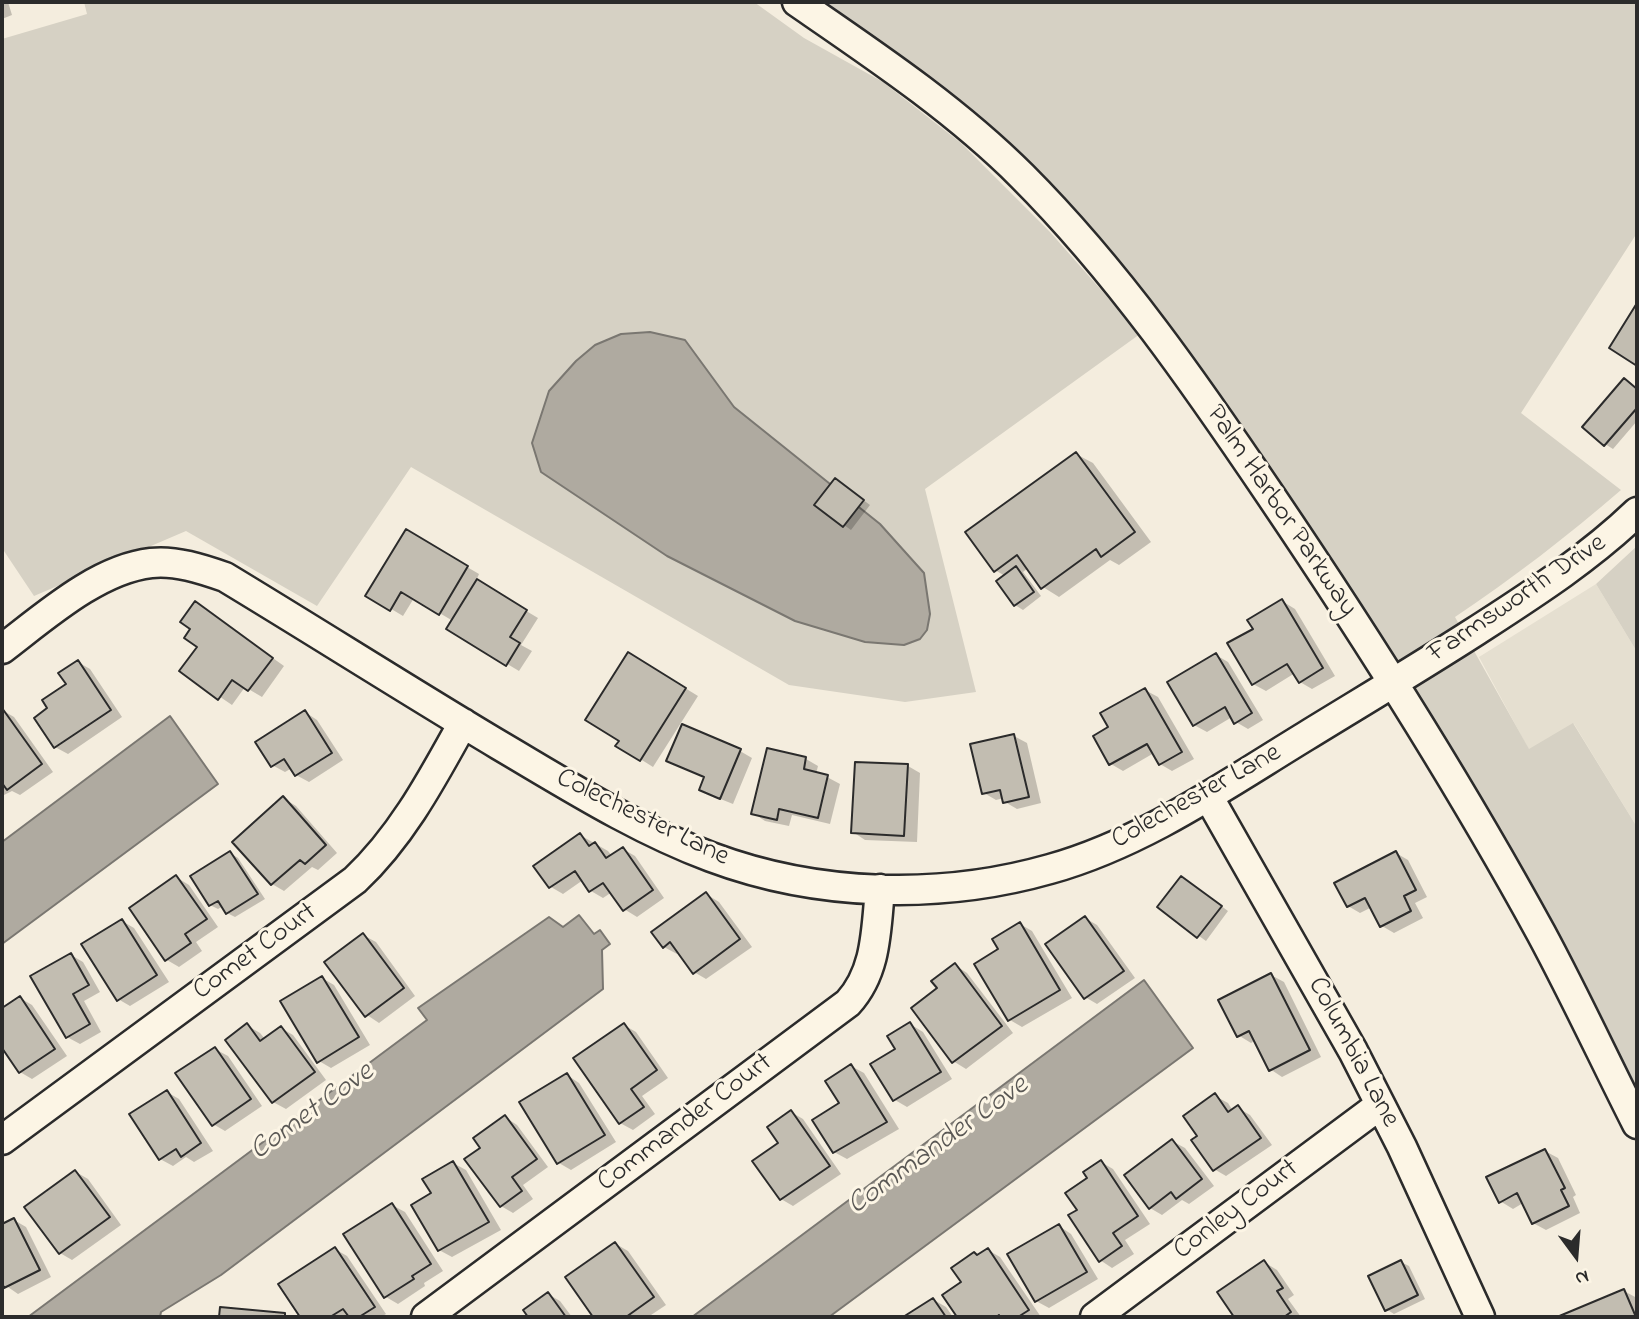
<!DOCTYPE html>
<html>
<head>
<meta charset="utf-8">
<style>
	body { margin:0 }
	#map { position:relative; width:1639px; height:1319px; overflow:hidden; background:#f4edde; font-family:"Indie Flower",sans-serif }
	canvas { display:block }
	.frame { position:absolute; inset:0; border:4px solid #2b2b2b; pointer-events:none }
	.north { position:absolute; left:1541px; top:1221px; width:70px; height:70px; -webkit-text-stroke:5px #fcf5e5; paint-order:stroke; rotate:164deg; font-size:19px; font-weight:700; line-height:28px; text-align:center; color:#2b2b2b }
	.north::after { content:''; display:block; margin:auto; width:24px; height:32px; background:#2b2b2b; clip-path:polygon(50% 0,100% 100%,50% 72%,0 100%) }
</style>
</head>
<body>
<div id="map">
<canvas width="1639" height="1319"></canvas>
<div class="frame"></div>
<div class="north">N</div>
</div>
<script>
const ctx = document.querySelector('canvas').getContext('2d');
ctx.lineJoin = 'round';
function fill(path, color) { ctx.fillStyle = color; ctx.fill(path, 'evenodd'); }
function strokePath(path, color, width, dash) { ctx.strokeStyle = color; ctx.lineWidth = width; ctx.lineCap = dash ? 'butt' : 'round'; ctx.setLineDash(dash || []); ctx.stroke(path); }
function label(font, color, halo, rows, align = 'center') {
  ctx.font = font + ' "Indie Flower",sans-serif'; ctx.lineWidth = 6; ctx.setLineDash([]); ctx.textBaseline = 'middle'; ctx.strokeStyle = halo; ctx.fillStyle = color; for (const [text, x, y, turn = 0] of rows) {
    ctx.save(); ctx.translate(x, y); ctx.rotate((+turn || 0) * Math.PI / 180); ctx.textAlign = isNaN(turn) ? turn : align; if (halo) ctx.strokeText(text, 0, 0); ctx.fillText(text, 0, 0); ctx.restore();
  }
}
fill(new Path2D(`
	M1596 584 1637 652V827L1574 724 1529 750 1479 657Z`), '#e5dfd0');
fill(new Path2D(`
	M84 2H754L804 38 883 82 961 143 1050 232 1140 334 925 489 976 692 905 702 789 685 411 467 317 606 186 531 34 596 2 548V39L87 14Z
	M815 2H1637V233L1521 413 1621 490C1568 536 1513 578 1455 617L1529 749 1573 723 1637 827V1099L1552 928 1102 249 980 116Z
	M1637 546V652L1596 584Z`), '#d6d1c4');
const water = new Path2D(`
	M650 332 685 340 734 407 880 524 924 573 930 614 927 630 920 639 904 645 865 642 795 621 667 556 541 472 532 443 549 391 576 361 595 345 621 334Z
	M170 716 218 784 2 944V842Z
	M579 915 594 934 600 930 610 944 602 950 603 989 221 1275 161 1312 160 1317H28L427 1020 418 1008 549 917 563 927Z
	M1144 980 1193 1048 829 1317H692Z`);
fill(water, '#afaaa0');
strokePath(water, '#7a7771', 2);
fill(new Path2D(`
	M2 2H8L12 15 2 19Z
	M1625 380 1637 389V421L1613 449 1605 444Z
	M1076 454 1093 463 1151 542 1119 565 1110 560 1059 597 1043 587 1028 568 1023 572 1041 596 1023 610 1015 605 998 582 1005 576 995 570Z
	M843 485 870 505 851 530 844 525Z
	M406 531 479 574 476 581 538 618 521 645 532 651 519 671 449 629 453 621 414 598 403 616 368 595Z
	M1282 601 1295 609 1335 676 1312 689 1300 682 1295 673 1266 691 1253 684 1255 629Z
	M207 611 284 666 262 697 245 687 232 705 182 671 200 647Z
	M1216 655 1228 662 1263 720 1248 729 1236 722 1232 717 1207 732 1194 725Z
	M641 661 698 696 653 767 618 745 621 740Z
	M78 662 90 669 122 717 68 754 55 747 50 709 68 685Z
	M1145 690 1158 697 1194 759 1172 771 1160 764 1154 753 1123 771 1111 764V728Z
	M2 710 14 717 53 772 20 795 12 791 2 796Z
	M305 712 317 720 343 760 309 782 296 775 292 768 285 772 272 765Z
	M1014 736 1027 743 1041 803 1017 809 1005 802 1004 798 996 800 984 793Z
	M768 750 806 759 818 766 816 774 827 777 840 784 830 824 792 815 789 826 765 821 753 813Z
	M740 751 752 758 733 804 713 796 706 778 668 760Z
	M908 766 920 773 917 842 865 840 853 832Z
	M283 798 296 806 337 853 318 870 312 867 284 891 272 884Z
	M580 835 608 851 612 856 623 849 635 856 664 898 637 917 624 909 612 892 603 898 591 891 583 880 563 894 551 887 536 866Z
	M230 853 238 858 265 899 235 917 227 913 223 906 218 909 210 905Z
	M1396 853 1408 860 1427 897 1415 903 1423 918 1394 933 1382 926 1372 907 1360 913 1348 906Z
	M176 877 189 885 218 927 196 942 202 951 179 967 167 960Z
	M1189 882 1228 911 1206 941 1159 907Z
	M706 894 719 902 752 947 706 979 694 972 679 952 677 954 664 947Z
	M1085 918 1097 925 1135 978 1097 1004 1085 997Z
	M122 921 134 928 169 982 130 1006 118 999Z
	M1020 924 1032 931 1072 998 1022 1027 1010 1020 1001 950Z
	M363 935 376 942 415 996 379 1023 367 1015Z
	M71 955 83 962 100 992 84 1001 101 1032 80 1044 67 1037Z
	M955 965 967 973 1013 1033 966 1069 953 1061 939 988Z
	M1271 975 1284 982 1321 1057 1282 1077 1270 1069 1254 1041 1251 1043 1238 1035Z
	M322 978 334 985 370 1045 331 1068 319 1061Z
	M20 998 32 1005 67 1056 32 1079 20 1072 2 1045V1010Z
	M910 1024 923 1032 952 1079 907 1107 895 1100 873 1065 897 1049Z
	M624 1025 636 1032 668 1078 642 1096 655 1114 633 1130 620 1123Z
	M248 1026 260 1033 265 1039 281 1028 293 1035 326 1080 286 1109 273 1102Z
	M215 1049 228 1056 262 1106 225 1131 213 1124Z
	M851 1066 864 1073 899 1129 847 1159 834 1152 841 1104Z
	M567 1075 579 1083 616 1142 571 1170 559 1163Z
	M167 1092 179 1099 213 1151 194 1162 186 1157 173 1166 160 1159Z
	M1215 1096 1228 1103 1233 1111 1238 1108 1250 1115 1272 1145 1226 1176 1214 1169 1199 1137Z
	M791 1112 803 1119 841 1174 793 1206 781 1199Z
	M505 1117 517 1125 548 1167 523 1185 533 1199 513 1213 501 1206 482 1148Z
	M1172 1141 1185 1148 1214 1186 1189 1204 1182 1200 1162 1215 1150 1208Z
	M1545 1151 1558 1158 1576 1195 1573 1197 1580 1213 1546 1230 1533 1223 1523 1203 1513 1209 1500 1201Z
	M1101 1162 1113 1169 1150 1224 1125 1240 1134 1254 1112 1268 1100 1260 1079 1210 1090 1179Z
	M453 1163 466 1170 501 1230 452 1257 439 1250 433 1194Z
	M76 1172 88 1179 121 1225 72 1260 60 1253Z
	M392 1205 405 1212 443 1271 424 1283 425 1286 398 1304 386 1297Z
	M14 1220 26 1227 51 1277 18 1294 5 1285 2 1286V1226Z
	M1059 1226 1071 1234 1098 1279 1049 1308 1036 1301Z
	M616 1244 628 1251 666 1305 648 1317H595L567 1278Z
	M335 1249 347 1256 386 1314 381 1317H302L280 1285Z
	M988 1250 1000 1257 1041 1317H959L944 1296 964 1283 978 1256Z
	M1264 1262 1277 1270 1294 1295 1288 1299 1301 1317H1236L1219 1292Z
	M1401 1262 1409 1266 1425 1299 1394 1314 1386 1309Z
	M1624 1291 1637 1298V1317H1561Z
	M548 1294 560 1301 572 1317H530L525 1310Z
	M934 1300 946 1307 953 1317H907Z`), '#0003');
const building = new Path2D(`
	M1637 303V366L1609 348Z
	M1624 378 1637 389V408L1604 446 1582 427Z
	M1076 452 1135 532 1101 557 1096 549 1041 589 1017 555 994 572 965 532Z
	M835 478 864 500 843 527 814 505Z
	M406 529 468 566 439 615 401 592 390 611 365 596Z
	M1016 566 1034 592 1014 606 996 581Z
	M477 579 527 610 510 637 520 643 506 666 446 629Z
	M1282 599 1323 668 1299 683 1287 664 1252 685 1227 643 1253 629 1247 620Z
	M195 601 273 658 248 691 232 680 218 700 179 671 197 647 184 638 190 629 180 622Z
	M628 652 686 688 640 761 615 746 619 741 585 720Z
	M1216 653 1252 713 1234 724 1225 707 1193 726 1167 682Z
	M78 660 111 710 54 748 34 718 47 708 42 700 66 684 58 673Z
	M1145 688 1182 752 1159 765 1147 744 1109 765 1093 736 1108 727 1100 713Z
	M2 708 42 764 7 790 2 783Z
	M305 710 332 753 295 776 284 759 271 767 255 742Z
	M682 724 741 749 720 799 699 790 704 777 666 761Z
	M1014 734 1029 797 1003 803 1000 790 982 794 970 744Z
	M767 748 806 757 804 769 828 775 818 818 779 809 777 820 751 814Z
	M855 762 908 764 904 836 851 833Z
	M283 796 326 845 305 864 300 860 271 885 232 842Z
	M580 833 589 846 595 842 606 858 623 847 653 890 623 911 603 883 589 892 575 871 549 888 533 866Z
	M230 851 258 894 226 914 218 901 209 906 190 876Z
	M1396 851 1416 890 1404 896 1411 911 1380 927 1365 898 1347 907 1334 883Z
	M176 875 207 919 185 934 191 943 165 961 129 908Z
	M1181 876 1222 906 1197 938 1157 907Z
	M706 892 740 939 693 974 670 942 663 948 651 932Z
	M1085 916 1124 971 1084 999 1045 944Z
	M122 919 157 975 117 1001 81 944Z
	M1020 922 1060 990 1008 1021 974 964 998 949 992 939Z
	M363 933 404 988 365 1017 324 962Z
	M71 953 89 985 73 994 90 1024 66 1038 30 976Z
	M955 963 1002 1026 952 1063 911 1008 937 988 931 981Z
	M1271 973 1310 1050 1269 1071 1249 1031 1237 1037 1218 1000Z
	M322 976 359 1037 317 1063 280 1001Z
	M20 996 55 1049 19 1073 2 1048V1008Z
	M910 1022 941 1072 893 1101 870 1064 895 1049 887 1036Z
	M247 1023 260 1041 281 1026 315 1072 272 1103 225 1040Z
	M624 1023 657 1070 631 1089 644 1107 619 1124 573 1058Z
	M215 1047 251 1099 212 1126 175 1073Z
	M851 1064 887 1122 833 1153 812 1120 839 1103 825 1081Z
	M567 1073 605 1135 557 1164 519 1102Z
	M167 1090 201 1143 181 1157 176 1149 159 1160 129 1114Z
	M1215 1093 1228 1112 1238 1105 1261 1138 1213 1171 1191 1140 1197 1136 1183 1116Z
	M791 1110 830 1166 780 1200 752 1161 778 1143 767 1127Z
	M505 1115 537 1159 512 1177 522 1191 500 1207 464 1159 480 1148 473 1138Z
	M1172 1139 1202 1179 1176 1199 1171 1192 1149 1209 1124 1175Z
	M1545 1149 1565 1188 1561 1190 1569 1206 1532 1224 1517 1193 1499 1203 1486 1177Z
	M1101 1160 1138 1216 1113 1233 1122 1246 1099 1262 1068 1215 1077 1210 1065 1193 1087 1178 1083 1172Z
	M453 1161 489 1222 438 1251 411 1205 431 1193 422 1179Z
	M75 1170 110 1217 59 1254 24 1207Z
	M392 1203 431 1264 412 1276 414 1279 384 1298 343 1234Z
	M14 1218 40 1270 4 1288 2 1282V1224Z
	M1059 1224 1087 1272 1035 1302 1007 1254Z
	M615 1242 654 1297 626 1317H593L565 1277Z
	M335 1247 375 1307 359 1317H349L343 1309 330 1317H300L278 1284Z
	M988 1248 1029 1310 1018 1317H1000L999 1315 996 1317H957L942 1295 961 1282 951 1268 974 1252 977 1255Z
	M1264 1260 1283 1288 1277 1291 1291 1312 1284 1317H1234L1217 1292Z
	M1401 1260 1418 1295 1385 1311 1368 1276Z
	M1624 1289 1636 1317H1557Z
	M548 1292 566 1317H528L523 1310Z
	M933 1298 946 1317H903Z
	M220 1307 285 1313V1317H219Z`);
fill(building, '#c2bdb1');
strokePath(building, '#2b2b2b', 2);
const minor = new Path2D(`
	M797 2C874 55 955 109 1022 176 1118 272 1196 385 1271 496 1367 638 1459 783 1541 933 1575 996 1605 1061 1637 1124
	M2 649C43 618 97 569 151 563 175 560 202 569 225 577 316 632 407 690 499 745 567 785 636 829 711 857 818 897 941 900 1050 869 1143 843 1224 786 1306 736 1363 701 1420 667 1476 631 1533 594 1588 559 1637 512
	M1208 796 1353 1051 1402 1147 1480 1317
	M2 1140 355 880C402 836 432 779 463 723
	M426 1317 848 1003C877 971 876 930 880 889
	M1095 1317 1380 1105`);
strokePath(minor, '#2b2b2b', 33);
strokePath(minor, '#fcf5e5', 28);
label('28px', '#2b2b2b', '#fcf5e5', [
	["Palm Harbor Parkway",1280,512,56],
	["Farmsworth Drive",1518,600,-34],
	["Colechester Lane",1197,798,-29],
	["Colechester Lane",642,819,26],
	["Comet Court",256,953,-36],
	["Columbia Lane",1352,1053,62],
	["Commander Court",686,1124,-37],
	["Conley Court",1237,1211,-37]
]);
label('italic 30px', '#595754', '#fcf5e5', [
	["Comet Cove",313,1113,-36],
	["Commander Cove",939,1147,-36]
]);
</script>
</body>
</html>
